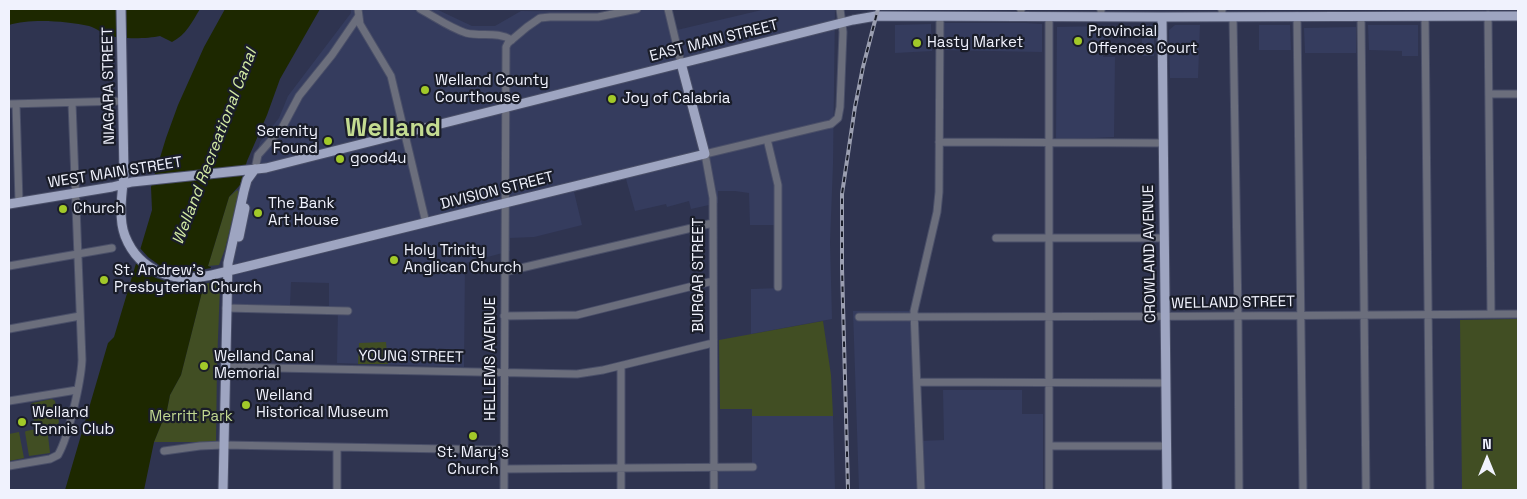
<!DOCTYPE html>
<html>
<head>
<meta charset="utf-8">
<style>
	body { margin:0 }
	#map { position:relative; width:1527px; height:499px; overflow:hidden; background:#2f3450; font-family:"Space Grotesk",sans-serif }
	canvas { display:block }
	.frame { position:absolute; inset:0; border:10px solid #f0f2fd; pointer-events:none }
	.north { position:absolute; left:1462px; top:434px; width:50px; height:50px; -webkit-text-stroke:4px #1a1d29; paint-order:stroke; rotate:0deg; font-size:14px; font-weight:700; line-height:20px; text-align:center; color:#f0f2fd }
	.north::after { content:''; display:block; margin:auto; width:18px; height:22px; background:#f0f2fd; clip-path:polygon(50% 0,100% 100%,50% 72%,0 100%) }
</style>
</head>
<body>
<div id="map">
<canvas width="1527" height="499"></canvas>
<div class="frame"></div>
<div class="north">N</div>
</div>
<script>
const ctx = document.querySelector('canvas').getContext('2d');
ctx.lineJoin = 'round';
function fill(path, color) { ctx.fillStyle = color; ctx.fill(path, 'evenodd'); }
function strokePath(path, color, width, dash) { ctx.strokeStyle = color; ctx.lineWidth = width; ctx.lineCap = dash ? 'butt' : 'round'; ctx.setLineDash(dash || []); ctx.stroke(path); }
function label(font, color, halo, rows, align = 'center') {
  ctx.font = font + ' "Space Grotesk",sans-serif'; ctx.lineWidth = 4.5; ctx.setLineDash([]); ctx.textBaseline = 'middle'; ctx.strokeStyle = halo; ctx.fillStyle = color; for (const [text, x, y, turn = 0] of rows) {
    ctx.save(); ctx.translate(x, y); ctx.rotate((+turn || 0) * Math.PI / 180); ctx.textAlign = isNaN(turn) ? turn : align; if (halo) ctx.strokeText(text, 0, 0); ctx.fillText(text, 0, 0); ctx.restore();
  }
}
fill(new Path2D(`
	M351 9H436L472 26H495L521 11 607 12 618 9H672L677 30 766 9H835L833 164 830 242 832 319 751 334V289L782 288V225H750L749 193 735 191H718V203L691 209 689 201 667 207 666 204 635 211 626 179 574 192 582 225 534 237 510 238V251L465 263 464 367 337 363 338 307H329V283L291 282 290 306 232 304V252L260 142 279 118 288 96 351 13Z
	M942 23H1026L1042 24V52L941 50Z
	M931 24 932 51 895 53V25Z
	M1142 25H1154V56H1142Z
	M1175 25H1200L1198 78H1170L1169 30Z
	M1259 25H1290L1291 50H1259Z
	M1368 25H1418V56H1402V51L1369 50Z
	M1104 26 1103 57H1115L1114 137 1056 140 1057 27Z
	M1356 27V53H1305L1304 28Z
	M853 311H914L920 441 944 440 943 390H1022V414H1043V490H859Z
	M752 416H833L835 490H719V465H752Z`), '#353c5e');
fill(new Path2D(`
	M237 190 239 192 225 249 219 265 208 266 229 197Z
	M213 282H219L220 286 217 363 216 442H154L167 410 170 395 181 375 204 284Z
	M1518 319V490H1462L1460 320Z
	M823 321 831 375 833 416H752V409H720L719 340Z
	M386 342 388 364H358L359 343Z
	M52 399 55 401 59 422 58 424 35 428 31 405 32 403Z
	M47 427 50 453 29 456 25 432 26 431Z
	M19 432 24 458 9 461V434Z`), '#414e23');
fill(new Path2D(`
	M9 9H200C192 22 186 35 172 42L160 36C147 39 122 39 110 36 102 34 97 28 89 26 67 21 30 18 9 25Z
	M225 9H320L280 79 267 115 247 161 240 185 229 197 208 266 211 267 204 284 181 375 170 395 167 410 154 442 144 490H65L108 343 114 337 152 210 151 187 166 138 178 105 204 47Z`), '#1d2800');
fill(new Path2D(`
	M139 247 148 257 159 265 171 270 189 272 211 268V272L207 283 183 285 165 281 156 278 147 273 134 262Z`), '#2f3450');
const minor = new Path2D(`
	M358 9 360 24 391 76 426 223
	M420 9C435 17 450 28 466 33 482 37 497 31 512 40
	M668 9 681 63
	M1021 9V16
	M1101 9V17
	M1222 9V17
	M1488 15 1491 314
	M1049 16V490
	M1297 16 1303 490
	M1361 16 1366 490
	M1425 16 1430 490
	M1233 17 1238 315 1239 490
	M1489 94H1518
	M9 104 123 101
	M16 104 19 202
	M767 139 778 185V287
	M939 142 1162 143
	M255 169 258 155 282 128 299 96 332 55 358 17
	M996 238H1164
	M9 266 112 248
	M504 272 713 223
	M226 308 348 311
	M504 316 577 315 713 281
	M859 317C1079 317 1298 316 1518 314
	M9 329 80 316
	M621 366V490
	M225 367 577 374 603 370 713 343
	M918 382 1166 383
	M9 401 77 390
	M1050 446H1167
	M337 448V490
	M164 451 200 446 223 445 504 450
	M9 466 50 459 58 455C69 436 81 381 82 360L72 103
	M504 469 753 467
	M504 490 506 47 508 43 527 27 540 18 550 17H598L637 9
	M714 490 713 198 705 154 826 125 831 124 838 118 840 107 843 32 840 9
	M921 490 914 311 937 212 939 192 940 16`);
const major = new Path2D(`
	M121 9 124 175C122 193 118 218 125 236 140 274 177 283 212 275L705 154 681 63
	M1162 17 1167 490
	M9 204 112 187 132 182 266 168 853 20 876 16 1162 17 1518 16
	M239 237 245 208
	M223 490 228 263 244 191 247 180 255 169`);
strokePath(minor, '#4a4f68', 9);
strokePath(major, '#4a4f68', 11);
strokePath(minor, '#6b6e7c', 7);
strokePath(major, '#9ea5c1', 9);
const rail = new Path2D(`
	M848 490 842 268V194L855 107 863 67 878 9`);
strokePath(rail, '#9b9fb1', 4);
strokePath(rail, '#1a1d29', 2, [5.5]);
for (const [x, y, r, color] of [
	[1078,41,5,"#a2c929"],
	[917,43,5,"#a2c929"],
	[425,90,5,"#a2c929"],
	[612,99,5,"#a2c929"],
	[328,141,5,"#a2c929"],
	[340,159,5,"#a2c929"],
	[63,209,5,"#a2c929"],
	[258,213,5,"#a2c929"],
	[394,260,5,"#a2c929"],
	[104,280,5,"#a2c929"],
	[204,366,5,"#a2c929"],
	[246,405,5,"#a2c929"],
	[22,422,5,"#a2c929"],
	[473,436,5,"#a2c929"]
]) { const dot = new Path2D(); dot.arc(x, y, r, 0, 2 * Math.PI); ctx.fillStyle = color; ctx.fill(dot); strokePath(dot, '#1a1d29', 2); }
label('15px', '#f0f2fd', '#1a1d29', [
	["Provincial",1088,32],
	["Offences Court",1088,49],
	["Hasty Market",927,43],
	["Welland County",435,81],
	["Courthouse",435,98],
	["Joy of Calabria",622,99],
	["Serenity",318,132,"right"],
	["Found",318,149,"right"],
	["good4u",350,159],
	["The Bank",268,204],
	["Art House",268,221],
	["Church",73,209],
	["Holy Trinity",404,251],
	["Anglican Church",404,268],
	["St. Andrew's",114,271],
	["Presbyterian Church",114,288],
	["Welland Canal",214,357],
	["Memorial",214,374],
	["Welland",256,396],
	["Historical Museum",256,413],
	["Welland",32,413],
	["Tennis Club",32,430],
	["St. Mary's",473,453,"center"],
	["Church",473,470,"center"]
], 'left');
label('15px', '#f0f2fd', '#1a1d29', [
	["EAST MAIN STREET",714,41,-14],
	["NIAGARA STREET",109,86,-91],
	["WEST MAIN STREET",115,173,-9],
	["DIVISION STREET",497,191,-14],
	["CROWLAND AVENUE",1150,254,-91],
	["BURGAR STREET",699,275,-90],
	["WELLAND STREET",1233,303,-1],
	["YOUNG STREET",411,357,1],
	["HELLEMS AVENUE",491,359,-90]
]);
label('15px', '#c1d891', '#1a1d29', [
	["Merritt Park",191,417]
]);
label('italic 16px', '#d4eca5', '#1a1d29', [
	["Welland Recreational Canal",215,147,-69]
]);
label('bold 25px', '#c3db91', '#1a1d29', [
	["Welland",393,129]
]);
</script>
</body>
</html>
